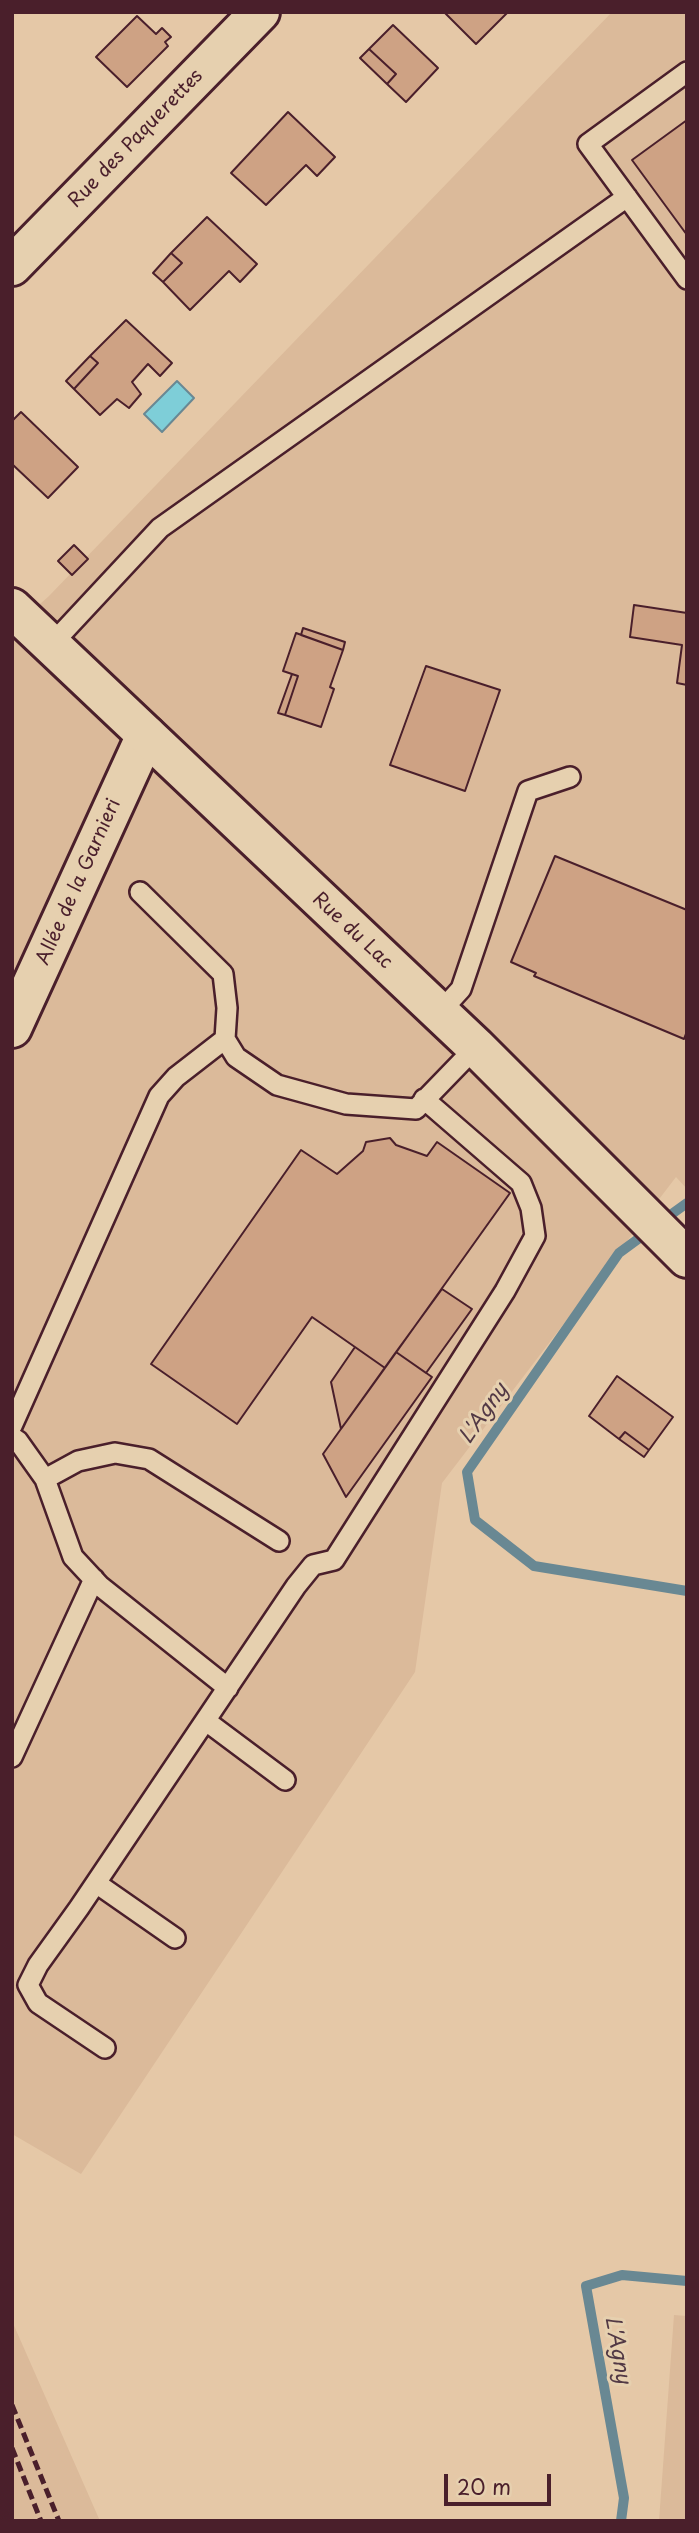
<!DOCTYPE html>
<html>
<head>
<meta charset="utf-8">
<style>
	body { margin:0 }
	#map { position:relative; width:699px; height:2533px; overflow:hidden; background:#e5c8a7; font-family:"Playpen Sans",sans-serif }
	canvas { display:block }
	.frame { position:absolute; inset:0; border:14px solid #4a1f2b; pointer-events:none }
	.scale { position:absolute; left:444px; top:2474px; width:107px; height:32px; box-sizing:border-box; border:4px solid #4a1f2b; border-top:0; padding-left:9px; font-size:21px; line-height:24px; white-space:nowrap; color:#4a1f2b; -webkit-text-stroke:5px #e6d0af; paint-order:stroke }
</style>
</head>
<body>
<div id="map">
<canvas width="699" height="2533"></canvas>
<div class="frame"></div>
<div class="scale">20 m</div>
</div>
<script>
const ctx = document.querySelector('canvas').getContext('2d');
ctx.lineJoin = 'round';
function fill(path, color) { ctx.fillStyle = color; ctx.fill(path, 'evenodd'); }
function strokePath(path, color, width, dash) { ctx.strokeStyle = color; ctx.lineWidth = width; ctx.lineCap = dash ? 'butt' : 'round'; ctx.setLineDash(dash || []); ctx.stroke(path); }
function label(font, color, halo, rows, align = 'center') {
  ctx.font = font + ' "Playpen Sans",sans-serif'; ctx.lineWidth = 6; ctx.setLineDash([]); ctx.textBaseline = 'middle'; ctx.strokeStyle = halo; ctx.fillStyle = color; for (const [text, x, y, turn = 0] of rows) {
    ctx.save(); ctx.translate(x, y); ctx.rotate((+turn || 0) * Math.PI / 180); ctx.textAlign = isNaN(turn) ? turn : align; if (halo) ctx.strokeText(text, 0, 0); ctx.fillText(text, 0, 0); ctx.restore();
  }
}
fill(new Path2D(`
	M612 12H687V1189L676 1177 442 1483 415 1672 81 2174 12 2134V629L49 596Z
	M674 2315 687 2316V2521H659Z
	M12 2321 100 2521H12Z`), '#dbba9a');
const water = new Path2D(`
	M177 381 194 398 162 432 144 414Z`);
fill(water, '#7eced8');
strokePath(water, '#698893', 2);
strokePath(new Path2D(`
	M662 1221 687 1203
	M649 1231 619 1253 467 1472 475 1520 534 1566 687 1591
	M621 2521 624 2498 586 2286 622 2275 687 2281`), '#698893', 10);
const building = new Path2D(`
	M444 12H508L476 44Z
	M137 16 156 34 162 28 171 37 165 42 168 46 127 87 96 57Z
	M393 25 438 68 406 102 387 84 396 74 369 49Z
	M369 49 396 74 387 84 360 58Z
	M288 112 335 157 317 176 306 165 266 205 231 173Z
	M687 120V235L632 160Z
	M207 217 257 264 240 282 229 271 190 310 163 282 182 263 171 253Z
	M171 253 182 263 163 282 153 273Z
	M126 320 172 363 160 376 148 364 132 382 141 394 129 408 117 399 100 415 74 389 98 363 90 356Z
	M90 356 98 363 74 389 66 381Z
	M21 412 78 467 48 498 12 464V421Z
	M74 545 88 559 72 575 58 561Z
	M634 605 687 613V685L677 683 682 645 630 637Z
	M303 628 345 642 343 650 301 635Z
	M296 633 343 650 330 687 334 689 321 727 285 715 298 676 283 671Z
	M426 666 500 690 465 791 390 765Z
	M292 674 298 676 285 715 278 713Z
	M555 856 687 910V1031L684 1039 534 976 536 973 511 962Z
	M390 1138 396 1145 427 1156 437 1142 510 1193 385 1368 312 1317 237 1424 151 1364 301 1150 337 1174 363 1151 366 1142Z
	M442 1289 472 1309 426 1373 396 1352Z
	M355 1347 385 1368 341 1429 331 1382Z
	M396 1352 432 1377 346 1497 323 1454Z
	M617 1376 673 1417 649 1450 625 1432 619 1439 589 1416Z
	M625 1432 649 1450 644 1457 619 1439Z`);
fill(building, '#cea284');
strokePath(building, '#4a1f2b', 2);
const lane = new Path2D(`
	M687 72 588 144 687 279
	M51 645 160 528 627 197
	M140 892 223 974 227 1008 225 1039 236 1057 277 1085 346 1104 416 1109 476 1047
	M439 1013 461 989 528 791 570 777
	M12 1426 159 1096 176 1077 225 1039
	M12 1437 18 1441 45 1479 73 1557 100 1586 228 1688
	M45 1479 78 1461 115 1453 149 1459 279 1541
	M206 1721 285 1780
	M12 1757 94 1579
	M96 1883 175 1938
	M105 2048 38 2003 28 1985 38 1965 79 1908 296 1586 313 1565 334 1560 505 1291 535 1236 531 1208 521 1183 424 1099`);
const street = new Path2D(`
	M12 266 260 12
	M12 1028 146 735`);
const secondary = new Path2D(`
	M12 608 476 1047 687 1258`);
strokePath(lane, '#4a1f2b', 24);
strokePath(street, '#4a1f2b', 44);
strokePath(secondary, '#4a1f2b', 44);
strokePath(lane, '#e6d0af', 19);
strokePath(street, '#e6d0af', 38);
strokePath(secondary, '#e6d0af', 38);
strokePath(new Path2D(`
	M12 2405 59 2521
	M12 2448 41 2521`), '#4a1f2b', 5, [10, 5]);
label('19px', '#4a1f2b', '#e6d0af', [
	["Rue des Paquerettes",136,139,-46],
	["Allée de la Garnieri",79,882,-66],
	["Rue du Lac",352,931,43]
]);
label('italic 21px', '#523945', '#e6d0af', [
	["L'Agny",484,1414,-55],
	["L'Agny",617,2350,80]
]);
</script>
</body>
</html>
